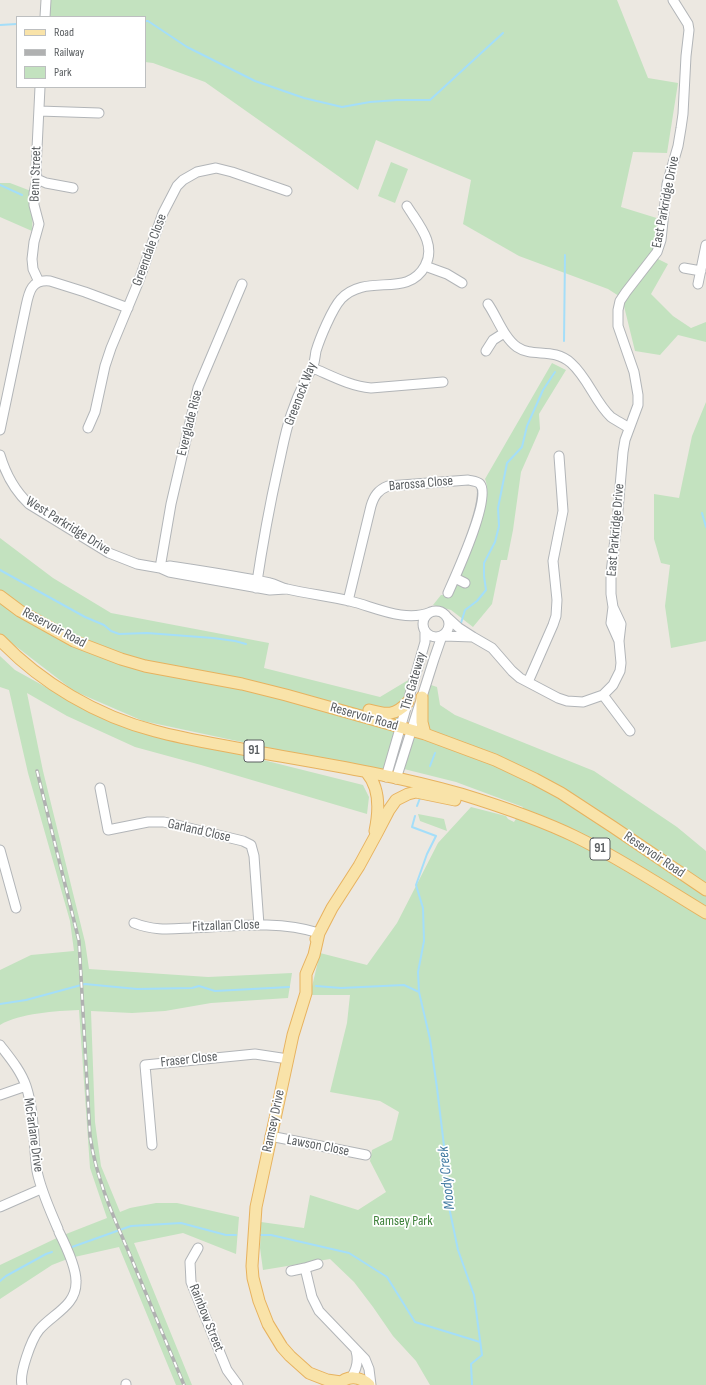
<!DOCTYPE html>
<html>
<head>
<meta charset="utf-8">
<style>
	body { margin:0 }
	#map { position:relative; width:706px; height:1385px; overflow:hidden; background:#ece8e1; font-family:"Sofia Sans Condensed",sans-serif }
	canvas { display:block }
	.legend { position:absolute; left:16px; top:16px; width:130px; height:72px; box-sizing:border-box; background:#fff; border:1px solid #bdbfc0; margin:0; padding:5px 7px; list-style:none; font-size:12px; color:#5a5e61 }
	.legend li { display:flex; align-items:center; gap:8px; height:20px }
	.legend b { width:20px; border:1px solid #bdbfc0 }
</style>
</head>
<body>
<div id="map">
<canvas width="706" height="1385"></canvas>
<ul class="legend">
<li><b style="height:5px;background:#f9e3a9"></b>Road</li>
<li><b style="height:5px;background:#b0b1b1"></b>Railway</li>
<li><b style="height:11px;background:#c3e2bf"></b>Park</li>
</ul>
</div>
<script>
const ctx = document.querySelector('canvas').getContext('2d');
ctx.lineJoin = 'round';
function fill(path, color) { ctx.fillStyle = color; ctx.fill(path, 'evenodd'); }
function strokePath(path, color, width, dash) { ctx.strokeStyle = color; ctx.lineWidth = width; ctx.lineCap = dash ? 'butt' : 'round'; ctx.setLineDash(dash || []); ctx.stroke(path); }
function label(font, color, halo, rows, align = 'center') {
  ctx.font = font + ' "Sofia Sans Condensed",sans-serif'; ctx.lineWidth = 3.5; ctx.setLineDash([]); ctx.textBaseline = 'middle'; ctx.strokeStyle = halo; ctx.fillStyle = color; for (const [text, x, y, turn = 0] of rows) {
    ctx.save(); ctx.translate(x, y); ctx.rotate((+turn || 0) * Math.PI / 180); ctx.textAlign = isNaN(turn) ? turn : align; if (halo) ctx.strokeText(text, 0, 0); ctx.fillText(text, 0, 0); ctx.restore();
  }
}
fill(new Path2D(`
	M51 0H617L648 78 678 83 667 153 633 152 621 207 663 220 654 257 668 264 651 294 673 316 691 328 706 322V342L678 335 660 355 635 351 622 298 608 289 519 256 463 224 471 180 376 140 358 190 205 82 153 63 145 62V17H48Z
	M391 162 408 169 395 203 378 196Z
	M0 183H10L31 191 33 211 32 231 0 217Z
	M552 363 566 370 539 414 540 429 521 472 513 530 507 560H501L492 604 473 627 451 610 433 605 441 595H451C462 571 496 504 485 479Z
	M706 402V641L671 648 665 606 670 565 661 563 654 539V494L679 498 692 436Z
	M0 538 53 578 111 613 269 643 264 668 380 697 410 679 385 770 303 755 143 721 74 691 0 634Z
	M0 656 15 670 107 721 363 785 369 797 367 814 201 765 135 747 67 716 27 693 43 771 85 942 89 969 208 977 292 973 288 998 211 1003 165 1011 132 1013 91 1011 95 1122 101 1166 120 1212 130 1208 156 1203H177L239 1217 236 1254 183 1233 134 1243 192 1385H176L119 1247 70 1258 52 1265 0 1299V1265L61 1236 107 1218 90 1168 79 1010C56 1011 20 1013 0 1025V970L31 955 74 951 70 921 28 773 9 690 0 687Z
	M428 684 437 687 440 705 455 715 594 771 677 827 706 851V1385H430L416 1361 393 1336 373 1307 354 1282 330 1259 263 1270 260 1248 261 1222 304 1228 310 1195 358 1210 386 1192 370 1161 372 1150 392 1140 399 1112 380 1101 330 1092 347 1023 350 995H310L320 953 367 965 397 923 438 843 471 807 506 816 508 819 514 822 523 807 456 782 404 769 415 735Z
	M418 814 444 819 447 831 420 821Z`), '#c3e2bf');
strokePath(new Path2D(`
	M145 21H148L187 47 255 81 304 98 342 107 370 102 397 100H430L503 33
	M0 25 17 24
	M0 185 22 195
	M564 341 565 255
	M702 513 706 527
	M0 570 85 617 104 625 111 631 119 634 147 633 213 638 235 641 246 644
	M461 623 465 610 477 601 486 590 484 576V563L495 542 499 526 498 508 507 463 522 447 527 426 543 390 555 372
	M430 766 435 753
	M417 806 420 798
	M415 816 412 827 436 836 427 854 416 885 423 908 424 941 418 972 419 992
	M316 986 341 988 404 985 419 992 430 1039 437 1088 445 1154 444 1183 458 1250 474 1295 482 1355 471 1364 472 1385
	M0 1004 26 1000 85 984 137 989 192 988 199 986 215 991 289 987
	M258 1235H271L349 1253 387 1277 415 1322 480 1342
	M72 1247 131 1226 181 1223 226 1235H236
	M0 1281 6 1276 46 1254 52 1252`), '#a4def9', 2);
const minor = new Path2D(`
	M45 17 46 0
	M39 111 99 113
	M37 179 46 183 73 188
	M425 266 447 274 462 283
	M684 268 701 271
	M39 282 33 269 32 259 34 242 39 224 34 205V193L37 179 36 169 40 87
	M698 284 706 245
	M488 304C497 317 504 338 517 347 533 358 553 347 571 363 588 378 595 402 611 417 617 421 623 424 629 428
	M486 351 493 340 504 333
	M313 368C332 376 350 386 371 388L443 382
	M88 428 95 412 105 366 111 348 138 283 163 213 177 186 183 180 197 172 216 168 232 172 287 191
	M0 430 26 306C29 291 32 279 50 281L85 292 128 308
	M0 455C6 475 14 490 29 504L109 553 137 564 160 568 169 572 270 590 286 589
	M160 568 171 504 198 388 242 284
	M160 568 170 566C203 571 237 576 270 583 276 584 281 588 287 589 308 594 329 596 350 601 375 607 405 623 431 612
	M455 578 465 583
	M256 588C262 548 269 508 278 468 282 451 285 432 291 415 295 403 300 391 306 379 308 374 312 371 313 366 315 361 315 356 316 351 320 338 332 309 341 299 367 272 407 299 425 266 437 244 418 224 407 206
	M348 601 371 506C374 496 378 490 388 486L468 480C472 481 477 481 480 484 492 497 455 577 448 593
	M613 607 611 623 619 641
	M423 624a13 13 0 1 1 26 0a13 13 0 1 1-26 0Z
	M444 636 473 637 459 628 448 618
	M473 637 492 648 512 671 520 678 558 698 567 701 583 702 603 695 613 685 620 671 621 663 619 641 621 624 613 607 611 594V573L617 522 623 452 625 440 638 405V395L634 372 618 326V310L620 301 626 292 657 252 661 240 667 184 678 146 681 128 683 114 686 56 689 30 688 24 673 0
	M528 682 553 625 556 616 557 600 553 561 563 511 559 456
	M603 695 630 731
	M386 777 421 656 425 642V631
	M396 779 434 659 442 636
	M100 788 108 830 148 822H164L243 841 251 845 254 856 259 925
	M0 850 16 908
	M134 923C154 931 170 929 191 928 234 926 278 920 319 933
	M0 1045C10 1058 21 1071 26 1086 35 1113 33 1143 37 1171 41 1191 50 1210 58 1229
	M0 1095 26 1086
	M270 1136 366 1155
	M152 1145 145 1065 255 1054 288 1059
	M0 1207 41 1189
	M198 1248 190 1262 191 1282 227 1370 238 1385
	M305 1268 318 1264
	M291 1271 305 1268 312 1297 319 1311 365 1359 369 1369 371 1385
	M351 1378C357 1369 359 1361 356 1351
	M126 1384V1385
	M22 1385C19 1374 31 1340 39 1330 52 1314 77 1306 76 1281 76 1268 65 1244 59 1232`);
const major = new Path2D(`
	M0 596 20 611 74 641 121 659 145 666 242 684 286 695 425 734 495 760 535 779 561 793 613 827 706 890
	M0 640C41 683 97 716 155 731 188 740 223 745 257 752 325 764 394 775 461 794 500 806 539 819 576 837 621 859 663 887 706 913
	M422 697V722L425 734
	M369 710C387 715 395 716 408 702
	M367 773C380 788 379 812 375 831
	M319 933 314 955 306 974V993L293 1035 256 1207 252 1266 253 1278 259 1301 268 1324 282 1347 290 1356 309 1373 327 1380 341 1382
	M316 939 332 908 359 866 377 833 389 810 396 800 408 794 416 792 455 800
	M338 1385C347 1375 360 1376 369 1385`);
strokePath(minor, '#b2b5b8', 11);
strokePath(major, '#e7b25f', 13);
strokePath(minor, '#fff', 9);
strokePath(major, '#f9e3a9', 11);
const rail = new Path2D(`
	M37 771 79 941 90 1136C96 1178 113 1216 130 1255 148 1298 166 1342 184 1385`);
strokePath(rail, '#b0b1b1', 3.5);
strokePath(rail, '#fff', 2, [6]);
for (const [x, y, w] of [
	[254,751,20],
	[600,849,20]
]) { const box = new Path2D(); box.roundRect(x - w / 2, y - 11, w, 22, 3); ctx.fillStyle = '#fff'; ctx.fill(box); strokePath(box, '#5a5e61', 1); }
label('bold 13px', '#5a5e61', null, [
	["91",254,751],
	["91",600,849]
]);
label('14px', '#5a5e61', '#fff', [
	["Benn Street",36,174,-88],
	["East Parkridge Drive",666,202,-79],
	["Greendale Close",150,250,-70],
	["Greenock Way",301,394,-69],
	["Everglade Rise",190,423,-76],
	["Barossa Close",421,484,-5],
	["West Parkridge Drive",68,526,32],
	["East Parkridge Drive",616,530,-85],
	["Reservoir Road",54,628,28],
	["The Gateway",414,681,-74],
	["Reservoir Road",364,717,16],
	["Garland Close",199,831,13],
	["Reservoir Road",654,855,34],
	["Fitzallan Close",226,926,-2],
	["Fraser Close",189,1060,-6],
	["Ramsey Drive",274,1121,-78],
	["McFarlane Drive",33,1135,82],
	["Lawson Close",318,1146,11],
	["Rainbow Street",206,1318,68]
]);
label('14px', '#3e813a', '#fff', [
	["Ramsey Park",403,1221]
]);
label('italic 15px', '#417aa1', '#fff', [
	["Moody Creek",447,1178,-96]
]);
</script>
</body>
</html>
